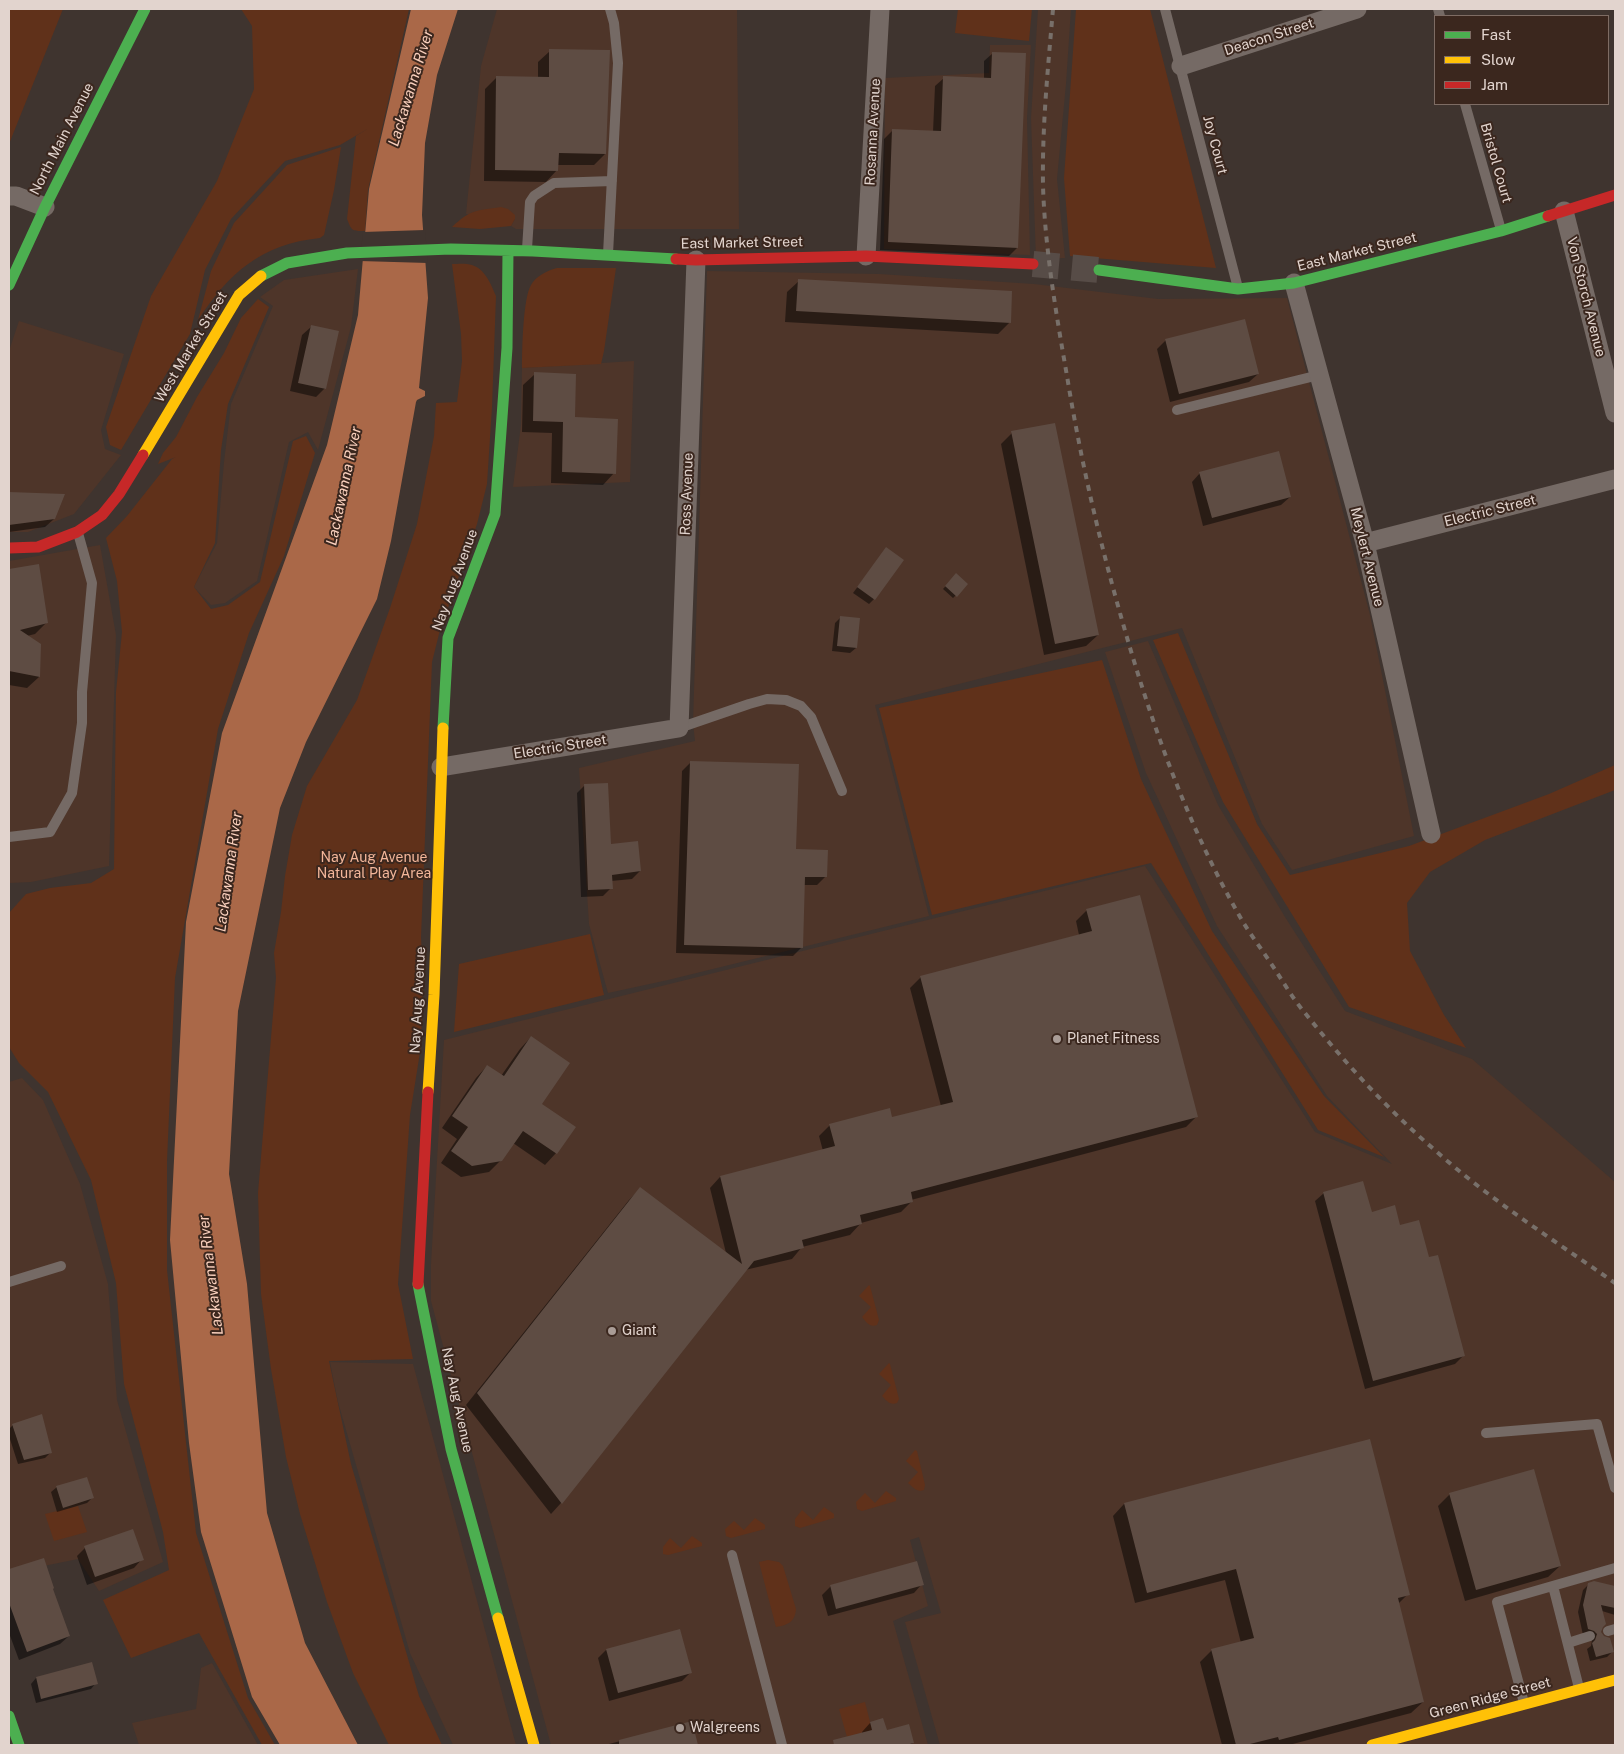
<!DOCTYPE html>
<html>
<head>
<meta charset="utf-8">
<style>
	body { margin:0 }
	#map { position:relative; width:1624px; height:1754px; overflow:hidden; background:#3f342f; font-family:"Public Sans",sans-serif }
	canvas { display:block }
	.frame { position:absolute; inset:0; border:10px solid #e2d4ce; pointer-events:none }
	.legend { position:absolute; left:1434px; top:15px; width:175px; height:90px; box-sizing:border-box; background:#3b271e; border:1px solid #7e6c64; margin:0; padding:6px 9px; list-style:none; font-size:15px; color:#e2d4ce }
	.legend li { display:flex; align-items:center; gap:10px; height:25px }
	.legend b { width:25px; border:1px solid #7e6c64 }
</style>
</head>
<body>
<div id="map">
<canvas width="1624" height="1754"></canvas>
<div class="frame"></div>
<ul class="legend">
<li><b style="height:6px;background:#4caf50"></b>Fast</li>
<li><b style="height:6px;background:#ffc107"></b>Slow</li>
<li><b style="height:6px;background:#c62828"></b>Jam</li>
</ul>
</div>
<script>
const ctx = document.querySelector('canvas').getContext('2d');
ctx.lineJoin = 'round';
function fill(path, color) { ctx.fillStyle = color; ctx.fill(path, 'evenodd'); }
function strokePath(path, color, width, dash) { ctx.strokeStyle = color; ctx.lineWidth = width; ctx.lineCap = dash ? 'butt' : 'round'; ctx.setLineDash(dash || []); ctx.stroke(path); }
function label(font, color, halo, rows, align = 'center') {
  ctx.font = font + ' "Public Sans",sans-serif'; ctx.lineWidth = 4; ctx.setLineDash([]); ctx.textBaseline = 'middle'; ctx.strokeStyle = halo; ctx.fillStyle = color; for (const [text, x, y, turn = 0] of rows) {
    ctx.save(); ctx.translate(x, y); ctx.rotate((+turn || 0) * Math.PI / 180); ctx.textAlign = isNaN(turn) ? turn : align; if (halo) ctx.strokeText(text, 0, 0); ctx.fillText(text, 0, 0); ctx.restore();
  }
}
fill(new Path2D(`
	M497 9H737L739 229H516L511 226 515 219 466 214 481 66Z
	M1038 9H1071L1066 84 1057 179 1065 258 1036 259 1031 118Z
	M990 45H1031L1027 118 1030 255 884 249 885 78 989 73Z
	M358 269 351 327 318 450 308 432 289 442 257 581 225 603 211 605 194 587 217 543 224 462 231 404 273 306 260 297 284 280Z
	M707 271 879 274 1034 284 1158 299 1287 298 1370 615 1414 836 1292 870 1262 824 1182 628 875 705 929 916 668 980 608 993 589 924 579 768 695 741 693 723Z
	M19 321 124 354 101 430 105 449 121 455 74 514 28 532H9V351Z
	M634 361 630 482 513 487 521 425 522 368Z
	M100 545 116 635 109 866 31 882 9 883V561Z
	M1148 641 1218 805 1285 917 1345 1011 1472 1059 1615 1182V1745H940L905 1622 941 1613 919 1537 910 1540 928 1606 893 1621 928 1745H551L431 1301V1264L444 1040 1145 866 1315 1132 1392 1164 1327 1096 1217 926 1146 773 1105 652Z
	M22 1078 43 1100 80 1184 108 1284 117 1400 163 1562 99 1591 78 1559 9 1573V1082Z
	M330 1362 413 1364 516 1745H453L410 1653 338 1402Z
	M212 1663 258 1745H139L132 1723 196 1709 201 1668Z`), '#4e3529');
fill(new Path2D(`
	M9 9H63L9 144Z
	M241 9H409L368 190 365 231C351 231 352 231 347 219L356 136 369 128 340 145 285 161 231 219 205 270 190 334 121 450 110 445 106 427 151 296 217 181 254 89 252 26Z
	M958 9H1032L1029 41 955 33Z
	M1076 9H1150L1216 268 1070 256 1064 178Z
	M341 147 334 190 324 235 320 238C261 244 229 273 198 320L211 271 234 223 287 165Z
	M501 207 508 209 515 215V219L511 226 480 229 452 227C471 209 476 211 501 207Z
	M452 264C457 264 466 263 472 265 485 269 491 284 496 296L492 407 487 484 477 524 439 634 432 662 421 937 423 978 421 1046 410 1115 398 1284 413 1359 329 1361 351 1464 419 1696 442 1745H389L353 1673 327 1602 300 1514 286 1457 271 1369 261 1294 258 1193 276 978 274 953 281 912 285 876 292 835 307 786 357 700 390 608 417 524 434 436 436 403 457 402 462 361 461 334Z
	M557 268H616L604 351 601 364 522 368C522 350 523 298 531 285 536 276 548 270 557 268Z
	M258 299 269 307 228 404 221 450 215 543 194 587 211 609 228 605 260 582 293 441 306 436 315 453 284 556 249 633 218 729 175 978 167 1161V1270L196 1533 248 1698 275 1745H262L199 1633 131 1658 103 1600 169 1570 163 1532 124 1384 116 1283 91 1180 48 1092 19 1063 9 1047V913L26 894 50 888 91 883 114 869 116 692 122 632 117 581 106 538 127 516 172 459 176 457 158 464 163 453 176 437 197 397 224 353 241 318Z
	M1178 633 1257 824 1290 875 1409 846 1549 794 1615 765V790L1485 840 1430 872 1407 903 1410 951 1444 1015 1466 1048 1349 1007 1223 802 1153 640Z
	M1102 660 1141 779 1212 931 1324 1096 1384 1157 1318 1130 1151 863 932 915 879 708Z
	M590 934 604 995 454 1032 459 964Z
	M869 1285 870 1286 879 1320 877 1325C870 1328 866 1322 862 1317L871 1307 859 1296Z
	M889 1363 890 1364 899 1399 897 1403C890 1406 886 1400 882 1396L891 1385 879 1374Z
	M915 1450 917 1451 925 1485 924 1490C917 1493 913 1487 908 1483L918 1472 906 1461Z
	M886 1491 896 1498V1501L862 1511 857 1509 856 1502 865 1493 875 1503Z
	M78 1506 87 1532 54 1541 45 1514Z
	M824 1507 834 1514V1518L800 1528 795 1526V1519L802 1510 813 1520Z
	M755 1518 765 1525V1529L731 1538 726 1536 725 1529 734 1521 744 1530Z
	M692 1536 702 1543V1546L668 1555 663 1554V1547L670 1538 681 1548Z
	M768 1560 779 1562 783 1566 796 1609C795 1622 788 1625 776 1627L759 1562Z
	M865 1702 872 1730 847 1737 839 1709Z`), '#60311a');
fill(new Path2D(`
	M411 9H458L437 75 425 143 422 215 428 298 419 388 425 391V396L417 400 416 402 391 541 377 599 306 742 280 808 238 1011 229 1174 247 1284 267 1513 305 1643 358 1745H280L252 1697 201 1532 189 1443 170 1240 186 922 222 733 327 445 358 315 369 189Z`), '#aa6848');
fill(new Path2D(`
	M425 230 428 263 360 261 363 232Z`), '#3f342f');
fill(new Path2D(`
	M550 51 605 154 594 165H557V170L546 182 484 181 485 89 497 77 538 78V62Z
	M993 53 1017 248 1009 256 880 250 884 139 893 130 933 132 935 86 944 78 984 79V61Z
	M799 281 1010 322 998 334 785 322 787 292Z
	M311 327 325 388 316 397 290 391 302 335Z
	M1166 340 1258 374 1249 382 1170 402 1157 349Z
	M535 374 574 419 614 473 603 485 551 483 552 433 522 432 523 385Z
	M1012 433 1098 635 1086 646 1044 655 1001 444Z
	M1200 473 1290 497 1281 505 1203 526 1192 482Z
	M9 493 63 495 54 519 45 527 9 532Z
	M886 549 874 599 869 604 853 593Z
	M15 570 47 622 35 634 27 636 40 645 39 677 27 688 9 685V571Z
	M956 575 967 584 953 598 943 589Z
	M841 617 856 648 850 653 832 651 835 623Z
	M691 762 826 876 817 885H803L801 948 793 956 676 953 682 771Z
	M585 785 610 845 640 871 632 879 611 881V888L603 896 581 897 577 793Z
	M1087 910 1197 1116 1186 1127 911 1200 912 1201 901 1212 861 1223 850 1235 802 1247 792 1259 745 1270 561 1503 551 1514 466 1405 629 1200 640 1189 726 1253 710 1188 720 1177 823 1151 819 1136 830 1125 891 1119 941 1106 910 988 921 977 1079 935 1076 921Z
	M531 1037 540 1104 556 1153 545 1165 513 1143 501 1160 489 1172 461 1177 441 1163 457 1139 442 1128 476 1078 487 1066 501 1076 520 1049Z
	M1324 1193 1399 1227 1428 1259 1463 1356 1455 1364 1365 1389 1315 1201Z
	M13 1425 51 1452 45 1458 18 1464 9 1436V1429Z
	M57 1487 92 1498 87 1503 57 1512 51 1492Z
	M1450 1494 1560 1566 1548 1577 1465 1601 1438 1506Z
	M1124 1504 1408 1594 1398 1604 1423 1702 1411 1713 1289 1745H1222L1200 1662 1212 1650 1241 1643 1225 1580 1135 1603 1113 1516Z
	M85 1548 142 1559 134 1568 87 1585 77 1556Z
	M44 1560 52 1589 69 1636 60 1644 19 1660 9 1633V1571Z
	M1594 1583 1615 1588V1615L1602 1611 1600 1633 1612 1652 1607 1657 1590 1661 1587 1649 1591 1646 1592 1640 1583 1635 1578 1612 1583 1590 1589 1584Z
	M922 1584 914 1593 828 1616 822 1595 831 1586Z
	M606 1650 690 1673 682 1681 609 1701 598 1658Z
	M91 1664 96 1683 91 1689 36 1703 31 1684 36 1678Z
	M883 1720 886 1731 913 1743 910 1745H840L847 1738 862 1734V1732L870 1723Z
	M691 1723 697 1745H605Z`), '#0007');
fill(new Path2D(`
	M549 49 610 50 606 154 559 153 558 171 495 170 496 76 549 77Z
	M992 52 1026 53 1018 248 888 242 892 129 941 131 943 76 991 78Z
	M798 279 1012 291 1011 323 796 311Z
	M1245 319 1259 374 1179 394 1165 339Z
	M311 325 339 331 326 389 298 383Z
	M534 372 576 374 575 417 618 419 616 474 562 472 563 422 533 421Z
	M1055 423 1099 635 1055 644 1011 431Z
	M1279 451 1291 497 1212 518 1199 472Z
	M9 492 65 494 55 519 9 525Z
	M886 547 904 560 875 600 857 587Z
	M39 564 48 623 20 630 41 644 40 677 9 671V569Z
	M956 573 968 584 957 597 945 586Z
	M840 616 860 618 857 648 837 646Z
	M690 761 799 764 796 849 828 850 827 877H805L803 948 684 945Z
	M608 783 611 844 638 841 641 871 612 875 613 889 588 890 584 784Z
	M1140 895 1198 1117 911 1192 913 1202 860 1215 862 1224 802 1240 804 1248 754 1261 562 1504 477 1393 640 1187 742 1264 720 1176 835 1146 829 1124 890 1108 892 1117 953 1102 920 976 1092 931 1086 909Z
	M531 1036 570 1063 542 1104 576 1127 557 1154 523 1131 502 1161 472 1166 451 1151 468 1127 452 1116 487 1065 504 1076Z
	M1363 1181 1372 1212 1395 1205 1400 1225 1419 1220 1429 1257 1438 1255 1465 1356 1373 1381 1323 1192Z
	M42 1414 52 1453 24 1460 12 1424Z
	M1370 1439 1410 1595 1398 1598 1424 1702 1279 1740 1278 1737 1246 1745H1236L1211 1649 1254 1638 1236 1569 1147 1593 1124 1503Z
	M1534 1469 1561 1566 1476 1590 1449 1493Z
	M87 1477 94 1498 63 1508 56 1486Z
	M133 1529 144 1560 95 1577 84 1546Z
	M44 1558 54 1588 53 1589 70 1636 27 1652 9 1603V1569Z
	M917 1561 924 1585 836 1609 830 1585Z
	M1594 1581 1615 1586V1608L1601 1605 1606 1624 1603 1627 1601 1632 1604 1636 1610 1638 1614 1652 1596 1657 1592 1643 1595 1640 1597 1634 1594 1631 1588 1629 1583 1605 1588 1583Z
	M680 1629 692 1673 618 1693 606 1649Z
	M92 1662 98 1684 41 1699 36 1677Z
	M883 1718 887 1730 909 1724 914 1743 906 1745H834L833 1740 872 1730 870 1722Z
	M692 1721 698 1745H619V1740Z`), '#5e4c43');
strokePath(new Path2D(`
	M1033 264 1099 270`), '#574c47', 26, [26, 13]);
strokePath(new Path2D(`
	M1165 9 1238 288
	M1438 9 1440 16
	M1465 104 1501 230
	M527 249 530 202 534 196 554 183 612 181
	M608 254 618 63 614 23 610 9
	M1177 410 1319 375
	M679 728 749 704 767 699 786 700 801 706 811 717 842 791
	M9 837 50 832 72 793 82 723V692L92 583 78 533
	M9 1282 61 1266
	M1486 1433 1597 1424 1615 1488
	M732 1555 782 1745
	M1553 1586 1579 1688
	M1608 1631 1615 1629
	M1568 1643 1590 1636
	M1524 1703 1497 1602 1615 1568`), '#756a65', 10);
strokePath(new Path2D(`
	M1181 66 1357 9
	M9 196H16L45 207
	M1564 211 1615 413
	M866 256 880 9
	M1294 283 1365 543 1431 834
	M1365 543 1615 479
	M441 767 679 728 696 260`), '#756a65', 19);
strokePath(new Path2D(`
	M1099 270 1238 289 1294 283 1501 231 1548 216
	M261 276 287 263 347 253 451 249 533 251 676 259
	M9 285 45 207 145 9
	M443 728 448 638 495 514 507 348 508 251
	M418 1284 451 1449 498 1618
	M9 1716 19 1745`), '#4caf50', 11);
strokePath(new Path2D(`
	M143 455 239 295 261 276
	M428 1092 434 995 443 728
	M498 1618 534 1745
	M1372 1745 1615 1680`), '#ffc107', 11);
strokePath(new Path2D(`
	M1548 216 1615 195
	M676 259 696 260 866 256 1033 264
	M9 548 38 547 77 532 102 515 119 494 143 455
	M418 1284 428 1092`), '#c62828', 11);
strokePath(new Path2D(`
	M1053 9C1048 68 1042 126 1043 186 1045 249 1056 313 1067 376 1080 456 1098 535 1120 613 1150 720 1187 826 1243 922 1253 938 1265 954 1276 971 1285 985 1294 1000 1305 1013 1345 1063 1388 1110 1437 1152 1492 1201 1555 1241 1615 1283`), '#78706a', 4, [6, 6]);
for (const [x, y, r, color] of [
	[1057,1039,5,"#a99c96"],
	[612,1331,5,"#a99c96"],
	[680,1728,5,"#a99c96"]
]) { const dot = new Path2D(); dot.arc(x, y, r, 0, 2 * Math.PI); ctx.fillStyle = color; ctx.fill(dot); strokePath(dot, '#3b271e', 2); }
label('14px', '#e2d4ce', '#3b271e', [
	["Deacon Street",1269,37,-18],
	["Rosanna Avenue",873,132,-87],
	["North Main Avenue",62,139,-63],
	["Joy Court",1215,145,75],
	["Bristol Court",1496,163,74],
	["East Market Street",742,243,-1],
	["East Market Street",1357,252,-14],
	["Von Storch Avenue",1586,297,76],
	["West Market Street",191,347,-59],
	["Ross Avenue",687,494,-88],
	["Electric Street",1490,511,-14],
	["Meylert Avenue",1367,557,76],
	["Nay Aug Avenue",455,580,-70],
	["Electric Street",560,747,-9],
	["Nay Aug Avenue",418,1000,-87],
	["Nay Aug Avenue",457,1400,78],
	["Green Ridge Street",1490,1698,-15]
]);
label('14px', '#f3b69a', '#3b271e', [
	["Nay Aug Avenue",374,858],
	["Natural Play Area",374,874]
]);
label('14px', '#e2d4ce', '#3b271e', [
	["Planet Fitness",1067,1039],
	["Giant",622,1331],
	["Walgreens",690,1728]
], 'left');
label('italic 15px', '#fad0bd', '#3b271e', [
	["Lackawanna River",411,88,-73],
	["Lackawanna River",344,486,-78],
	["Lackawanna River",229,872,-82],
	["Lackawanna River",211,1275,-97]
]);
</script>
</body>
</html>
